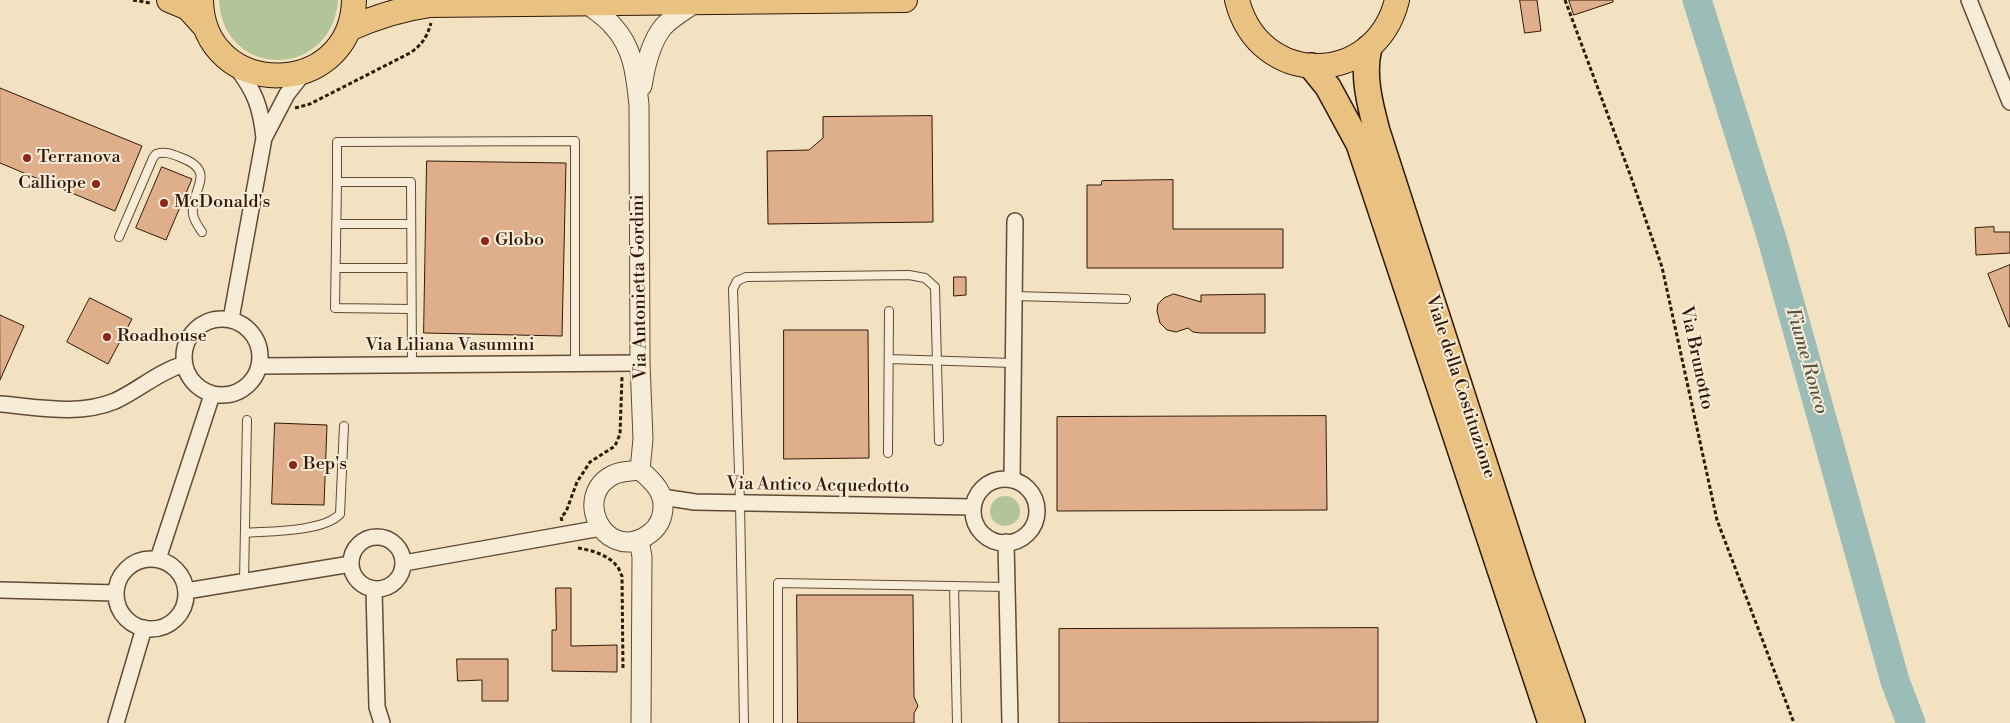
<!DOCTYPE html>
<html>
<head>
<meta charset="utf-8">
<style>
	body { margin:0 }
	canvas { display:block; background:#f2e2c2 }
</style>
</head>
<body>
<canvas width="2010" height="723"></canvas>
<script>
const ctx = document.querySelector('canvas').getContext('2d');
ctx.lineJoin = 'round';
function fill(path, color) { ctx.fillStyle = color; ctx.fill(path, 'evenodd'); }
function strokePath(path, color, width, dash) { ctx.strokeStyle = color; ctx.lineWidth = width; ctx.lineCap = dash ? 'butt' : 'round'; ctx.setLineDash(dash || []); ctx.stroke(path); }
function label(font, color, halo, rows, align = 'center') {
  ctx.font = font + ' "Libre Bodoni",serif'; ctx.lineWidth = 4; ctx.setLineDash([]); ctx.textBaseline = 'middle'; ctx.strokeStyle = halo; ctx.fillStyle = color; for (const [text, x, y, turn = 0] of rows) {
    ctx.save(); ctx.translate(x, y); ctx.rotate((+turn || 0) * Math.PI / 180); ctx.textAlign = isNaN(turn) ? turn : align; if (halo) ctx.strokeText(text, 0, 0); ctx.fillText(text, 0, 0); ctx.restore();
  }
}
fill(new Path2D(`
	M219 0H338C332 80 223 80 219 0Z
	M990 511a15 15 0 1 1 30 0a15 15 0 1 1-30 0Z`), '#b3c499');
strokePath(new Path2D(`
	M1697 0 1772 239 1895 681 1911 723`), '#9cbdb7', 29);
const building = new Path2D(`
	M1520 0H1537L1541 31 1525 33Z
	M1569 0H1613V2L1574 15Z
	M0 88 142 146 115 211 0 163Z
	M932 116 933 222 768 224 767 151 809 150 823 138V117Z
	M427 161 566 163 562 336 424 333Z
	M162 167 192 179 166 240 136 228Z
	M1173 180V229H1283V268H1087V185H1101L1102 181Z
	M1994 227V232H2010V253L1976 255 1975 228Z
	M2010 265V327H2009L1988 274Z
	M954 277H966V295L954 296Z
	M1174 294 1201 302V295L1265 294V333H1201L1193 332 1188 328 1176 332 1167 330 1160 323 1157 311 1158 304 1164 298Z
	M90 298 132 319 108 364 67 342Z
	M0 315 24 326 0 380Z
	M784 330H868L869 458 784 459Z
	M1326 416 1327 510 1057 511V417Z
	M275 423 327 425 324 505 272 504Z
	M556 588H571V646L617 645V672L552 671V630H556Z
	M797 595H913L914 697 918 706 914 713V723H798Z
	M1378 628V722L1059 723V629Z
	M457 659H508V701H482V680L458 681Z`);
fill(building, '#dfae8b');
strokePath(building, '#311808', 1);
const service = new Path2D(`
	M337 182V142L575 141V364
	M336 224H411
	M119 237 153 158 156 154C166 151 172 154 182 158 218 172 190 190 193 214 194 221 198 226 202 232
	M336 268H411
	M1014 296 1126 299
	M411 309 335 308 337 182H411L412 365
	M889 359 1013 363
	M888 453 889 311
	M245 533C270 531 323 532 340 514L344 426
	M244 581 247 420
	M954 586 957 723
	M744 723 740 503 733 289 737 281 746 277 909 275 925 278 935 287 939 441
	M778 723V583L1007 587`);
const minor = new Path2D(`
	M1969 0 2010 102
	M236 67C255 91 261 108 264 138
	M184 357a38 38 0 1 1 76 0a38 38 0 1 1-76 0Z
	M231 319 264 138 287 94 306 70
	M260 366 640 363
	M0 404C38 407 79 416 115 401 139 390 158 372 184 364
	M973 511a32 32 0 1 1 64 0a32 32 0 1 1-64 0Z
	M1012 480 1015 221
	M662 497 695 502 973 507
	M351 563a26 26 0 1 1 52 0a26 26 0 1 1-52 0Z
	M1006 542 1010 723
	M158 559 212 395
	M116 594a35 35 0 1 1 70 0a35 35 0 1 1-70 0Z
	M404 563 601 528
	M0 590 116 593
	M374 590 377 707 382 723
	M186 591 351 564
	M116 723 144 628`);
const tertiary = new Path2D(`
	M587 3C595 11 606 17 613 26 634 48 636 77 639 105L640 363 643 439 640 470
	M642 86C645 67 650 43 663 27 671 18 685 10 695 3
	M640 470C654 482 667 494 662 515 660 525 652 533 643 538 602 558 573 495 613 475 621 471 631 471 640 470Z
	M639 540 642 557 641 723`);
const primary = new Path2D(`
	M169 0 188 8 206 28
	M201 0C203 101 352 100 354 0
	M1237 0C1259 88 1375 88 1397 0
	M349 29C375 17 400 9 429 5L905 0`);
const trunk = new Path2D(`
	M1369 48C1362 74 1370 105 1377 131L1522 580 1572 723
	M1311 66 1328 87 1359 144 1551 723`);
strokePath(service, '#614a36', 10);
strokePath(minor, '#614a36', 18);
strokePath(tertiary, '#614a36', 21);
strokePath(primary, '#311808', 26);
strokePath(trunk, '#311808', 28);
strokePath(new Path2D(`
	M133 0 150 3
	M1565 0 1631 177 1662 267 1717 520 1794 723
	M295 108 310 104 410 53C422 45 427 37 431 23
	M562 521 561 517 566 512 577 482 590 462 615 446 620 434 622 377
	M578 548C591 550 608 555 616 565 619 567 620 573 622 576L623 670`), '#311808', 3, [4, 2.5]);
strokePath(service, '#f7ecd7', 8);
strokePath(minor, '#f7ecd7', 15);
strokePath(tertiary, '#f7ecd7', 19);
strokePath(primary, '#e9c181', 24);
strokePath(trunk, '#e9c181', 25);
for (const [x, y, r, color] of [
	[27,158,5,"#8f2418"],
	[96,184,5,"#8f2418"],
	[164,203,5,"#8f2418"],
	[485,241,5,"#8f2418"],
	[107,337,5,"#8f2418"],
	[293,465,5,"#8f2418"]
]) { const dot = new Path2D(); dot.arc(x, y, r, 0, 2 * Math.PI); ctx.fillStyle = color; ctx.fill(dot); strokePath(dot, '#f7ecd7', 2); }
label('18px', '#311808', '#f7ecd7', [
	["Terranova",37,158],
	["Calliope",86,184,"right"],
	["McDonald's",174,203],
	["Globo",495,241],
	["Roadhouse",117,337],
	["Bep's",303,465]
], 'left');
label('18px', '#311808', '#f7ecd7', [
	["Via Antonietta Gordini",640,287,-91],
	["Via Liliana Vasumini",450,346],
	["Via Brunotto",1696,358,78],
	["Viale della Costituzione",1460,387,72],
	["Via Antico Acquedotto",818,486,1]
]);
label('italic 19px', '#565245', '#f7ecd7', [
	["Fiume Ronco",1806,361,74]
]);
</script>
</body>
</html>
